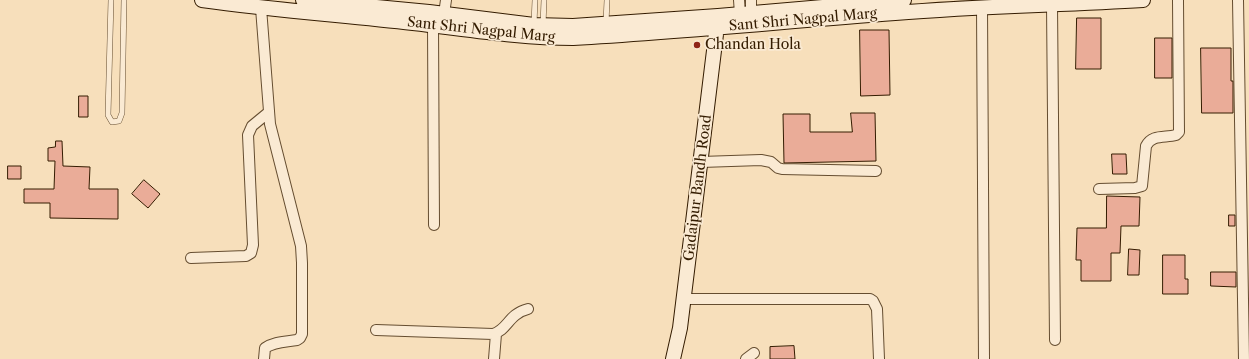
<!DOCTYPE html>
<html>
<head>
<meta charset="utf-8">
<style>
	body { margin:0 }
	canvas { display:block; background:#f7dfbb }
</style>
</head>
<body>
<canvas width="1249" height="359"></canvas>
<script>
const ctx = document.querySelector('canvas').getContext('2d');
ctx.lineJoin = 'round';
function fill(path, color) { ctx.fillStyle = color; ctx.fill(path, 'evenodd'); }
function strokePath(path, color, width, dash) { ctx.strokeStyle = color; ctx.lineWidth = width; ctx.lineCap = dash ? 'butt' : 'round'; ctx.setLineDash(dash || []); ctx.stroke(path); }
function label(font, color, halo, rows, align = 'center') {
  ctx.font = font + ' "Libre Caslon Text",serif'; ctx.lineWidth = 3.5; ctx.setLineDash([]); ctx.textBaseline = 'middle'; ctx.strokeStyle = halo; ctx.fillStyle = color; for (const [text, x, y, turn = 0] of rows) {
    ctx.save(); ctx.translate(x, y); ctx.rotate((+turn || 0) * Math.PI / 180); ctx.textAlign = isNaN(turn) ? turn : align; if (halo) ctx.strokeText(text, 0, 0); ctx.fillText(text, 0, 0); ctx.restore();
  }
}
const building = new Path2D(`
	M1077 18H1101V69H1076Z
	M860 30H889L890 95 861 96Z
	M1155 38H1172V78H1155Z
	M1201 48H1231V81H1233V113H1202Z
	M79 96H88V117H79Z
	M851 113H875L876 161 784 163 783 114H810V132H852Z
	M56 141H62L63 166 90 167 89 189H118V219L50 218V203H24V189H54L55 161H48V148L55 147Z
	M1112 154H1126L1127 174H1113Z
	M8 166H21V179H8Z
	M144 180 160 194 148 208 132 194Z
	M1107 196 1140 197 1139 226H1121L1120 253H1111V281H1081V260H1076L1077 228H1106Z
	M1229 215H1235V226H1229Z
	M1129 249 1140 250 1139 275H1128Z
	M1163 255H1185V279H1188V294H1163Z
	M1211 272H1236V287L1211 286Z
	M794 346 795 359H770V347Z`);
fill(building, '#eaac98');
strokePath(building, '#341c01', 1);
const lane = new Path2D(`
	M111 0 108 115 112 122 119 121 122 113 124 0
	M606 23 607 0
	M534 24 535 0
	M543 25 544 0`);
const street = new Path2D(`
	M739 0 740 14
	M751 0V13
	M1238 0 1244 359
	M1052 5 1055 340
	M982 7 984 359
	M261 8 270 124 301 246 302 263V334L300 338 297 340C286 342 275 341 265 348L264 359
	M444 14 446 0
	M433 25 434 225
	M701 162 761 160 771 162 778 168 782 169 876 171
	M1099 189 1135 188 1142 186 1146 146C1152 134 1165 138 1176 135L1179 132 1178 0
	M191 258 246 256 251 253 253 245 248 135 252 126 269 112
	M683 299H870L873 301 877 309 879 359
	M376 330 493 334C508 330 508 314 528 309
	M494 359 496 334
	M746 359 754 353`);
const secondary = new Path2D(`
	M202 0C272 10 343 15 413 23 466 29 519 38 573 38 680 32 788 21 895 13 978 6 1060 5 1143 0
	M303 0 429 12 534 25 573 26 718 16 904 0
	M673 359 680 328 718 18`);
strokePath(lane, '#654d30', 6);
strokePath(street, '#654d30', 12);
strokePath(secondary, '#341c01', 16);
strokePath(lane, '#faead3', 5);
strokePath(street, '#faead3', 10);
strokePath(secondary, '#faead3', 14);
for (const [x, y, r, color] of [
	[697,45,4,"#8f2418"]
]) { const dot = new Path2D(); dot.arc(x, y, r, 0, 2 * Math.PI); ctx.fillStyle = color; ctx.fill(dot); strokePath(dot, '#faead3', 1.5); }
label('14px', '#341c01', '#faead3', [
	["Sant Shri Nagpal Marg",803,20,-5],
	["Sant Shri Nagpal Marg",481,30,6],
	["Gadaipur Bandh Road",698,188,-83]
]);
label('14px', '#341c01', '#faead3', [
	["Chandan Hola",705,45]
], 'left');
</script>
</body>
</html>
